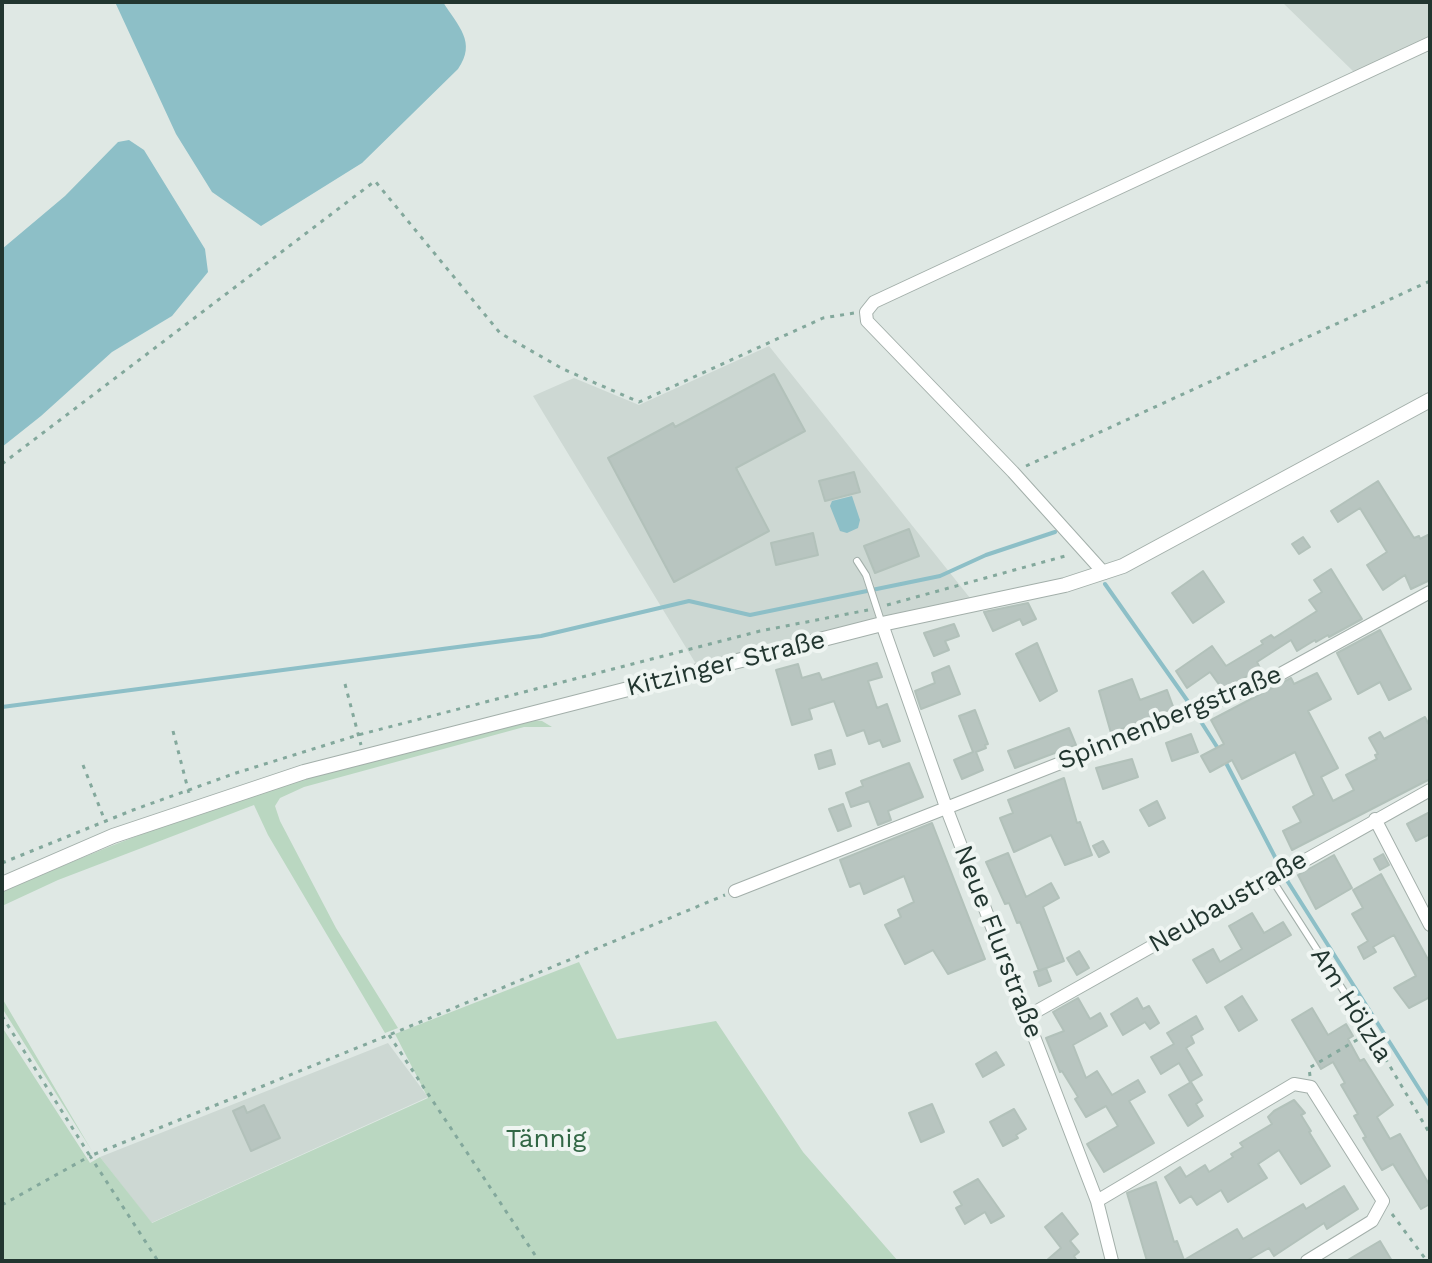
<!DOCTYPE html>
<html>
<head>
<meta charset="utf-8">
<style>
	body { margin:0 }
	#map { position:relative; width:1432px; height:1263px; overflow:hidden; background:#dfe8e4; font-family:"Work Sans",sans-serif }
	canvas { display:block }
	.frame { position:absolute; inset:0; border:4px solid #223630; pointer-events:none }
</style>
</head>
<body>
<div id="map">
<canvas width="1432" height="1263"></canvas>
<div class="frame"></div>
</div>
<script>
const ctx = document.querySelector('canvas').getContext('2d');
ctx.lineJoin = 'round';
function fill(path, color) { ctx.fillStyle = color; ctx.fill(path, 'evenodd'); }
function strokePath(path, color, width, dash) { ctx.strokeStyle = color; ctx.lineWidth = width; ctx.lineCap = dash ? 'butt' : 'round'; ctx.setLineDash(dash || []); ctx.stroke(path); }
function label(font, color, halo, rows, align = 'center') {
  ctx.font = font + ' "Work Sans",sans-serif'; ctx.lineWidth = 8; ctx.setLineDash([]); ctx.textBaseline = 'middle'; ctx.strokeStyle = halo; ctx.fillStyle = color; for (const [text, x, y, turn = 0] of rows) {
    ctx.save(); ctx.translate(x, y); ctx.rotate((+turn || 0) * Math.PI / 180); ctx.textAlign = isNaN(turn) ? turn : align; if (halo) ctx.strokeText(text, 0, 0); ctx.fillText(text, 0, 0); ctx.restore();
  }
}
fill(new Path2D(`
	M1282 2H1430V36L1355 73Z
	M769 346 974 603 696 664 533 396 574 378 639 405Z
	M388 1043 428 1097 151 1223 100 1157Z`), '#cdd8d3');
fill(new Path2D(`
	M531 720 542 721 552 727H524L304 787 280 798 275 806 280 821 336 928 398 1028 385 1033 268 835 254 805 58 880 2 906V892C97 850 194 812 294 781 372 757 453 740 531 720Z
	M579 962 617 1039 716 1021 803 1152 898 1261H2V1027L90 1163 100 1157 152 1223 428 1098 395 1034Z
	M2 998 92 1151 2 1008Z`), '#bad7c1');
fill(new Path2D(`
	M115 2H443C458 26 477 42 458 69L362 163 261 226 212 192 176 134Z
	M129 140 144 150 205 249 208 272 172 316 112 352 41 416 2 447V249L65 196 118 142Z
	M852 496 860 520 858 528 847 533 840 531 830 506 832 501Z`), '#8dbfc7');
strokePath(new Path2D(`
	M1105 584 1189 703 1219 750
	M2 707 541 636 689 601 750 615 940 576 986 555 1055 532
	M1225 761 1288 882 1430 1106`), '#8dbfc7', 4);
const building = new Path2D(`
	M774 374 805 431 736 468 769 531 674 582 608 458 673 423 675 427Z
	M854 472 860 492 825 501 819 481Z
	M1378 481 1414 538 1419 536 1420 539 1430 534V580L1411 589 1405 575 1383 590 1367 565 1387 552 1360 508 1338 522 1331 511Z
	M909 529 919 556 875 573 864 546Z
	M813 533 818 555 776 565 771 543Z
	M1303 537 1310 547 1299 554 1292 544Z
	M1331 569 1362 619 1329 637 1328 635 1316 642 1315 640 1297 651 1291 640 1257 662 1260 668 1230 687 1223 690 1210 672 1187 688 1176 671 1212 646 1226 666 1263 644 1261 641 1271 635 1274 638 1317 611 1309 600 1322 592 1314 580Z
	M1203 571 1224 602 1193 623 1172 593Z
	M1028 603 1036 619 1023 625 1020 619 993 631 984 612Z
	M954 624 959 636 945 641 949 650 934 656 924 633Z
	M1380 630 1411 689 1389 700 1380 682 1358 694 1337 653Z
	M1037 643 1057 691 1040 701 1016 654Z
	M877 663 882 677 868 681 877 708 887 704 900 741 883 747 880 740 869 744 864 730 847 736 834 701 809 709 812 719 792 725 776 670 798 664 802 678 819 673 822 680Z
	M949 666 960 694 921 709 915 691 935 683 932 673Z
	M1317 673 1331 699 1308 711 1338 768 1321 777 1333 801 1354 790 1346 775 1377 759 1375 755 1378 754 1369 738 1380 732 1384 739 1425 717 1430 727V779L1292 850 1283 831 1301 822 1293 807 1314 795 1295 752 1242 779 1232 760 1210 772 1201 756 1224 744 1211 720 1291 678 1294 684Z
	M1132 679 1140 700 1167 690 1174 709 1111 733 1099 691Z
	M975 710 988 744 985 745 986 748 976 752 983 770 962 779 954 760 973 752 959 716Z
	M1069 728 1076 745 1015 768 1008 751Z
	M1191 734 1198 752 1172 761 1166 743Z
	M831 750 835 764 819 769 815 755Z
	M1132 759 1138 777 1103 789 1096 768Z
	M909 763 923 797 888 811 891 820 878 825 869 801 851 807 846 793 863 786 861 781Z
	M1064 778 1077 823 1080 822 1092 855 1065 865 1051 835 1014 852 1000 818 1013 813 1008 800Z
	M1157 801 1165 818 1149 826 1140 810Z
	M843 804 851 826 838 831 829 809Z
	M1430 812V834L1416 841 1407 824Z
	M932 823 985 959 948 974 933 950 905 964 885 925 901 917 898 910 914 902 904 876 864 894 860 883 850 887 840 860Z
	M1103 841 1109 852 1099 857 1093 846Z
	M1008 853 1026 897 1051 883 1059 898 1043 907 1064 961 1039 971 1020 922 1017 923 1009 903 1005 904 986 862Z
	M1383 854 1389 865 1380 870 1374 859Z
	M1334 855 1352 888 1316 909 1298 875Z
	M1381 874 1430 963V997L1409 1008 1394 988 1416 976 1394 935 1373 947 1376 952 1364 959 1358 947 1368 941 1352 914 1363 908 1353 890Z
	M1252 913 1264 933 1283 922 1291 935 1207 983 1193 960 1213 949 1220 962 1242 949 1229 926Z
	M1079 951 1089 968 1077 975 1067 958Z
	M1046 968 1051 981 1039 986 1034 972Z
	M1242 996 1257 1020 1239 1031 1225 1007Z
	M1078 998 1090 1019 1100 1013 1107 1026 1073 1045 1086 1078 1097 1071 1112 1095 1138 1080 1145 1092 1129 1101 1154 1143 1104 1172 1087 1144 1118 1126 1106 1106 1086 1117 1075 1099 1078 1097 1062 1071 1060 1072 1046 1038 1064 1031 1053 1012Z
	M1137 998 1143 1009 1149 1006 1159 1023 1150 1029 1145 1022 1123 1035 1111 1014Z
	M1312 1008 1328 1035 1346 1024 1353 1036 1348 1039 1360 1061 1364 1059 1393 1105 1377 1117 1390 1139 1400 1134 1430 1186V1204L1421 1209 1393 1164 1382 1170 1363 1138 1366 1137 1354 1116 1358 1114 1341 1085 1345 1083 1333 1062 1321 1069 1292 1020Z
	M1196 1016 1203 1029 1191 1036 1194 1043 1186 1048 1202 1075 1190 1082 1179 1063 1161 1074 1151 1057 1174 1044 1167 1033Z
	M996 1052 1004 1065 983 1077 976 1064Z
	M1191 1082 1202 1100 1196 1104 1203 1116 1188 1126 1169 1095Z
	M1294 1100 1305 1113 1301 1115 1311 1131 1309 1132 1330 1166 1301 1184 1279 1150 1258 1164 1267 1178 1228 1202 1221 1190 1197 1205 1191 1196 1180 1203 1165 1177 1180 1167 1186 1177 1205 1165 1209 1172 1233 1157 1231 1154 1243 1147 1240 1143 1272 1124 1268 1117 1274 1111Z
	M932 1104 944 1132 921 1142 909 1113Z
	M264 1105 280 1138 251 1151 233 1111 244 1106 247 1113Z
	M1014 1109 1026 1129 1016 1135 1018 1138 1003 1146 990 1122Z
	M978 1179 1004 1216 991 1223 985 1212 965 1224 956 1208 962 1205 954 1192Z
	M1156 1182 1174 1242 1177 1241 1184 1260 1237 1229 1243 1239 1303 1204 1306 1209 1344 1186 1358 1209 1327 1229 1324 1223 1274 1256 1269 1248 1246 1261H1147L1127 1193Z
	M1062 1213 1078 1234 1070 1241 1079 1252 1074 1256 1077 1261H1046L1061 1248 1045 1227Z
	M1380 1241 1392 1261H1346Z`);
fill(building, '#b8c5c0');
strokePath(building, '#b2c1ba', 2);
const service = new Path2D(`
	M857 561 866 575 882 624
	M1271 878 1370 1032`);
const minor = new Path2D(`
	M1104 573 1013 472 867 321 866 312 874 302 1430 43
	M882 624 946 807 1097 1201 1112 1261
	M1375 819 1430 925
	M735 891 1264 683 1430 592
	M1028 1016 1430 790
	M1097 1201 1294 1084 1311 1087 1383 1201 1372 1221 1307 1261`);
const tertiary = new Path2D(`
	M2 884 113 836 304 772 882 624 1065 585 1123 566 1430 400`);
strokePath(service, '#a3afaa', 8);
strokePath(minor, '#a3afaa', 14);
strokePath(tertiary, '#a3afaa', 16);
strokePath(new Path2D(`
	M2 464 375 181 500 333 563 369 639 402 823 318 854 313
	M1026 466 1430 281
	M887 605 1069 555
	M345 684 361 745
	M173 731 190 797
	M83 765 105 821
	M2 863 133 810 236 773 358 735 760 631 868 610
	M2 1016 90 1156 389 1035 725 895
	M389 1035 539 1261
	M1375 1041 1430 1134
	M1310 1076 1309 1068 1362 1037
	M2 1205 90 1156 158 1261
	M1392 1214 1427 1261`), '#83a89c', 3, [4, 6]);
strokePath(service, '#fff', 6);
strokePath(minor, '#fff', 12);
strokePath(tertiary, '#fff', 14);
label('26px', '#223630', '#eff5f2', [
	["Kitzinger Straße",726,664,-14],
	["Spinnenbergstraße",1170,718,-22],
	["Neubaustraße",1228,902,-30],
	["Neue Flurstraße",998,942,69],
	["Am Hölzla",1351,1005,58]
]);
label('26px', '#326745', '#eff5f2', [
	["Tännig",546,1139]
]);
</script>
</body>
</html>
